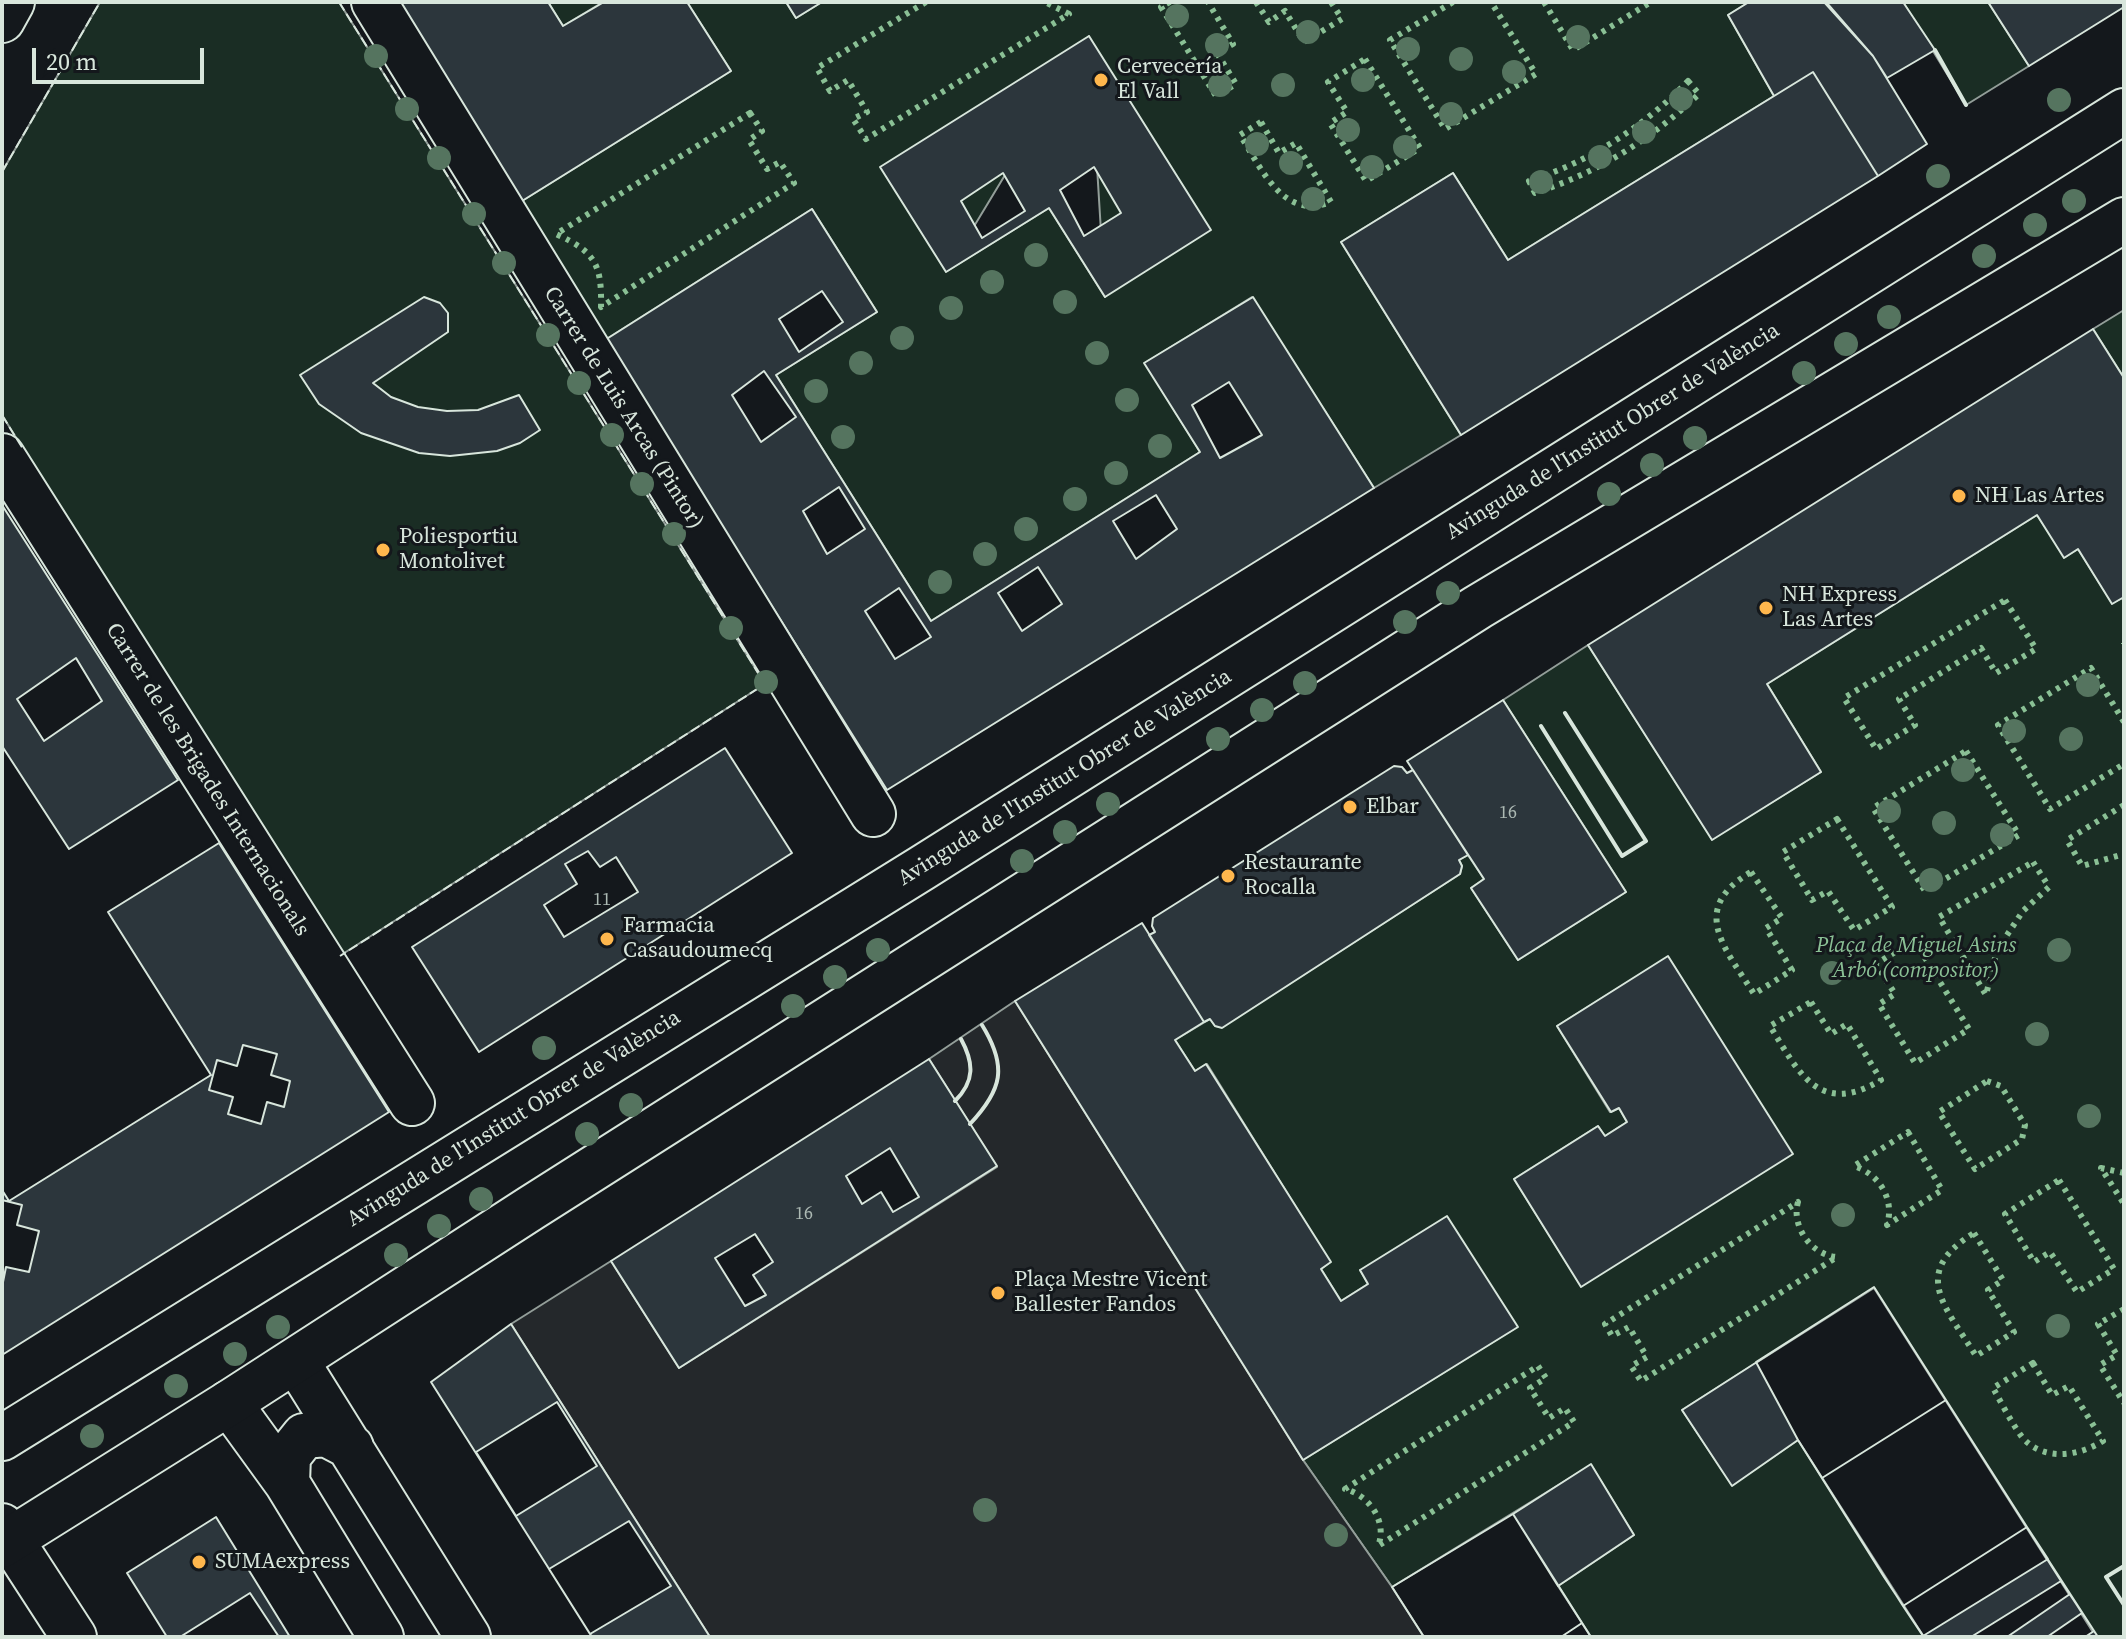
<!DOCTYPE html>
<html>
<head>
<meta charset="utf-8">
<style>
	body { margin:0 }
	#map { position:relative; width:2126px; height:1639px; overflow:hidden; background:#14181c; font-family:"Source Serif 4",serif }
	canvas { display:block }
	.frame { position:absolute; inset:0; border:4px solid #d8e6dc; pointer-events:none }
	.scale { position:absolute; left:32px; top:48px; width:172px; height:36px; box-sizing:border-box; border:4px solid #d8e6dc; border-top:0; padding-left:10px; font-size:24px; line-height:28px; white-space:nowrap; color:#d8e6dc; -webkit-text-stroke:6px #14181c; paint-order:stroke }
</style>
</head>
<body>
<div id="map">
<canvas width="2126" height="1639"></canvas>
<div class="frame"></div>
<div class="scale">20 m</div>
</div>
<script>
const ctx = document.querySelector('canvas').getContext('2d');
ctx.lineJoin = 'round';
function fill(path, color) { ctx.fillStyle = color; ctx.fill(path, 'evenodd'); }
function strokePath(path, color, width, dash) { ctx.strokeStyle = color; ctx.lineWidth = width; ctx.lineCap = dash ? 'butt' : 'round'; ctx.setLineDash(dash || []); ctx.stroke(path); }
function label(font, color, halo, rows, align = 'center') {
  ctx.font = font + ' "Source Serif 4",serif'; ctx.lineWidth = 6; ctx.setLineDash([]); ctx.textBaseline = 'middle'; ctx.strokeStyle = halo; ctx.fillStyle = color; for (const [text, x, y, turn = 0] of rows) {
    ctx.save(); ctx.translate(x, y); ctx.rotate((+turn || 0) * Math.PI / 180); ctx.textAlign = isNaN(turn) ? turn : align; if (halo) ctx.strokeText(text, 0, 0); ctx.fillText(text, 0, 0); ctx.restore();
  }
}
const green = new Path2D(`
	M100 2H339L765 684 338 957 2 415V172Z
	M548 2H603L563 26Z
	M687 2H786L796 18 822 2H1749L1728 15 1774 96 1508 260 1453 173 1341 242 1461 435 1374 488 1252 297 1145 363 1200 452 931 621 776 375 877 312 812 209 605 340 522 201 731 71ZM1089 36 1105 297 1049 208 947 271Z
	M1903 2H1988L2029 66 1966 105Z
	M2124 310V378L2093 329Z
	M2037 515 2065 557 2078 549 2112 603 2124 597V1637H2096L1874 1288 1682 1410 1732 1485 1798 1440 1924 1637H1591L1558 1586 1634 1535 1591 1465 1392 1587 1303 1460 1517 1327 1360 1270 1368 1284 1341 1301 1321 1269 1330 1262 1207 1064 1195 1071 1175 1040 1210 1019 1215 1026 1222 1027 1460 874 1462 866 1459 860 1468 855 1484 879 1471 888 1518 960 1626 892 1503 700 1588 645 1712 839 1821 772 1767 684ZM1668 957 1792 1154 1581 1286 1514 1179 1598 1126 1605 1136 1627 1122 1619 1108 1610 1112 1557 1026Z`);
fill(green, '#1a2d24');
strokePath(green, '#939e99', 2);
const parking = new Path2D(`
	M1015 1001 1303 1460 1392 1587 1424 1637H710L511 1324 611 1261 679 1368 997 1167 929 1059Z`);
fill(parking, '#24282b');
strokePath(parking, '#939e99', 2);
const building = new Path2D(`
	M400 2H548L563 26 604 2H687L731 71 522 201Z
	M786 2H822L796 18Z
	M1749 2H1824L1873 56 1927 144 1878 176 1813 72 1774 96 1728 15Z
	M1826 2H1903L1935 50 1887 78 1873 56Z
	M1988 2H2124V7L2029 66Z
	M1089 36 1211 230 1105 297 1049 208 946 272 880 167Z
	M1813 72 1878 176 1461 435 1341 242 1453 173 1508 260Z
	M1094 167 1121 213 1084 236 1060 190Z
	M1003 173 1025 211 982 238 961 201Z
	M812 209 877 312 776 375 931 621 1200 452 1144 363 1253 297 1374 488 887 790 605 340Z
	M822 291 843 322 799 352 779 319Z
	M424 297 440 303 448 313V332L373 383 391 397 418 407 447 411 478 410 519 395 540 430 520 443 497 451 450 456 419 453 361 433 319 404 300 375Z
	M2093 329 2124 378V597L2112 604 2078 549 2064 558 2037 515 1767 684 1821 772 1712 840 1588 645Z
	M764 371 796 417 761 442 732 395Z
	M1229 382 1262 435 1220 458 1192 405Z
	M839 487 865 529 827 554 803 511Z
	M1156 495 1177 529 1136 559 1113 521Z
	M2 505 178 780 69 849 2 746Z
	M1038 567 1062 604 1022 631 998 593Z
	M899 588 931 637 895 659 865 611Z
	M76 658 102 701 44 741 17 699Z
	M1503 700 1626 892 1518 960 1471 888 1484 879 1407 761Z
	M725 748 792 853 479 1052 412 947Z
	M1394 766 1402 767 1407 773 1413 770 1468 855 1459 860 1462 866 1460 874 1222 1028 1215 1026 1210 1019 1204 1022 1149 935 1155 932 1152 926 1153 918Z
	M219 843 389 1112 2 1355V1190L9 1201 211 1075 108 912Z
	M588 851 600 867 616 857 638 892 564 937 544 905 577 884 565 864Z
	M1142 923 1204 1022 1175 1040 1195 1071 1206 1064 1331 1262 1321 1269 1341 1301 1368 1284 1360 1270 1447 1216 1518 1327 1303 1460 1015 1001Z
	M1668 956 1793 1154 1581 1287 1514 1179 1598 1126 1605 1136 1627 1122 1619 1108 1611 1112 1557 1026Z
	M243 1045 277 1054 271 1075 290 1081 284 1107 267 1102 261 1124 228 1114 233 1097 209 1090 217 1060 237 1066Z
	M929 1059 997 1166 679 1368 611 1261Z
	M890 1148 919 1197 893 1212 881 1192 862 1204 846 1176Z
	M2 1200 22 1205 17 1225 39 1231 29 1272 6 1267 3 1282Z
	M755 1234 773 1262 753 1275 766 1295 745 1306 715 1258Z
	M1874 1287 2061 1581 2098 1637H1924L1884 1577 1798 1440 1756 1362Z
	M1874 1287 1946 1400 1822 1478 1798 1440 1732 1486 1682 1410Z
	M511 1324 710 1637H592L431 1382Z
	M1946 1400 2027 1527 1903 1606 1822 1478Z
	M557 1402 597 1466 516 1516 476 1452Z
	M1591 1464 1634 1535 1558 1586 1513 1514Z
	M1513 1514 1591 1637H1424L1392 1587Z
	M1513 1514 1582 1623 1561 1637H1424L1392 1587Z
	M216 1517 290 1637H167L127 1573Z
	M629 1521 671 1586 590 1634 549 1569Z
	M2027 1527 2098 1637H1924L1903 1606Z
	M2027 1527 2098 1637H1924L1903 1606Z
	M2027 1527 2048 1559 1923 1636 1903 1606Z
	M2027 1527 2061 1581 1971 1637H1924L1903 1606Z
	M2027 1527 2070 1594 2007 1637H1924L1903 1606Z
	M2027 1527 2082 1613 2047 1637H1924L1903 1606Z
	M2027 1527 2094 1631 2085 1637H1924L1903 1606Z
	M2027 1527 2098 1637H1924L1903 1606Z
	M2027 1527 2098 1637H1924L1903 1606Z
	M250 1593 279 1637H180Z
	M1582 1623 1591 1637H1561Z`);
fill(building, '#2c363c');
strokePath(building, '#d8e6dc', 2);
const minor = new Path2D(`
	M374 2 873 814
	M2 20 12 2
	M2 456 412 1103
	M296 1361 468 1637
	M229 1403 287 1483 381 1637
	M287 1483 288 1456 304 1436 326 1434 351 1447
	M2 1526 74 1637`);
const major = new Path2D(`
	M2 1438 922 868 2124 111
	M2 1545 229 1403 531 1208 1478 607 2124 220`);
strokePath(minor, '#d8e6dc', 48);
strokePath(major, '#d8e6dc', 48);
strokePath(minor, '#14181c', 44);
strokePath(major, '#14181c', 44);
strokePath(new Path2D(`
	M926 2 817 68 830 91 848 80 867 112 853 119 866 139 1069 14 1045 2
	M1170 2 1161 7 1216 96 1236 84 1217 53 1233 44 1208 2
	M1256 2 1269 22 1285 11 1304 42 1342 19 1331 2
	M1453 2 1390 40 1445 129 1536 74 1491 2
	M1544 2 1573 50 1651 2
	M1365 59 1420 148 1366 181 1330 123 1347 112 1328 82Z
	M1688 81 1699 94C1650 140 1599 172 1535 193L1529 181C1589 162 1645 126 1688 81Z
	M750 113 762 131 749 140 767 169 780 162 794 183 601 307C602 264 595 252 556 234Z
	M1261 122 1279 153 1296 143 1331 202C1283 221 1262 169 1240 135Z
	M2005 600 2036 649 1996 673 1981 648 1899 699 1915 725 1876 749 1844 698Z
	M2124 643V644
	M2124 722 2091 668 1998 725 2050 809 2124 764
	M1966 751 2019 835 1925 891 1873 808Z
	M2124 805 2067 840 2082 866 2124 854
	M1837 819 1892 907 1854 930 1828 891 1812 900 1783 852Z
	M2033 862 2049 887 2023 911 1997 950 1986 995 1939 917Z
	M1751 872 1782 918 1766 928 1792 970 1754 994C1725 948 1688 909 1751 872Z
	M1914 940 1969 1029 1915 1063 1879 1004 1895 994 1876 964Z
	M1811 1002 1831 1034 1847 1024 1881 1080C1819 1117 1799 1073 1770 1026Z
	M1987 1081 2001 1086 2025 1125 2022 1139 1975 1169 1939 1112Z
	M1908 1132 1942 1190 1887 1225C1895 1199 1879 1174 1854 1166Z
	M2124 1173 2101 1168 2124 1204
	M2059 1180 2114 1269 2077 1292 2050 1252 2034 1262 2005 1214Z
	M1798 1202C1791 1226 1811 1255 1837 1257L1641 1381 1631 1366 1647 1357 1629 1327 1612 1336 1605 1324Z
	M1974 1233 2003 1280 1988 1290 2014 1332 1976 1356C1946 1307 1909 1273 1974 1233Z
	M2124 1309 2098 1324 2117 1355 2100 1365 2124 1403
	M2033 1363 2052 1395 2069 1386 2103 1441C2079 1456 2043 1462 2022 1437 2011 1422 2002 1404 1993 1388Z
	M1538 1366 1546 1378 1530 1388 1549 1418 1565 1408 1574 1422 1378 1546C1388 1522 1369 1495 1345 1489Z`), '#8ac095', 6, [4, 6]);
strokePath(new Path2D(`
	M339 2 765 684 340 956
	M2 172 100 2
	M2 415 23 449`), '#d8e6dc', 2, [10, 4]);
strokePath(new Path2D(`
	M1935 50 1966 105
	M1541 726 1622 856 1646 841 1565 713
	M955 1101C975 1081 974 1063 961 1039
	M970 1124C1002 1090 1008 1067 982 1025
	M2124 1566 2106 1577 2124 1605`), '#d8e6dc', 4);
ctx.fillStyle = '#55745f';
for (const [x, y] of [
	[1177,16],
	[1308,32],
	[1578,37],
	[1217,45],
	[1408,49],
	[376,56],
	[1461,59],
	[1514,72],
	[1363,80],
	[1220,85],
	[1283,85],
	[1681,99],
	[2059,100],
	[407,109],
	[1451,114],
	[1348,130],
	[1644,132],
	[1257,144],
	[1405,147],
	[1600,157],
	[439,158],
	[1291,163],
	[1372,167],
	[1938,176],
	[1541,182],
	[1313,199],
	[2074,201],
	[474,214],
	[2035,225],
	[1036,255],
	[1984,256],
	[504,263],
	[992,282],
	[1065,302],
	[951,308],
	[1889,317],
	[548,335],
	[902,338],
	[1846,344],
	[1097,353],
	[861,363],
	[1804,373],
	[579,383],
	[816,391],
	[1127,400],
	[612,435],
	[843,437],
	[1695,438],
	[1160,446],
	[1652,465],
	[1116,473],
	[642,484],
	[1609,494],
	[1075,499],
	[1026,529],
	[674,534],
	[985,554],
	[940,582],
	[1448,593],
	[1405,622],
	[731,628],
	[766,682],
	[1305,683],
	[2088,685],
	[1262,710],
	[2014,731],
	[1218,739],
	[2071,739],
	[1963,770],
	[1108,804],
	[1889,811],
	[1944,823],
	[1065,832],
	[2002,835],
	[1022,861],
	[1931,880],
	[878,950],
	[2059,950],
	[1832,973],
	[835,977],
	[793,1006],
	[2037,1034],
	[544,1048],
	[631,1105],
	[2089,1116],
	[587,1134],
	[481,1199],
	[1843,1215],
	[439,1226],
	[396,1255],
	[2058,1326],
	[278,1327],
	[235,1354],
	[176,1386],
	[92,1436],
	[985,1510],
	[1336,1535]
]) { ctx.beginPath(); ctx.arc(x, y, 12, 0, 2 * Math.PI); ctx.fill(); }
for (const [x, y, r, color] of [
	[1101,80,8,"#ffb74d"],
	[1959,496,8,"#ffb74d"],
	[383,550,8,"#ffb74d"],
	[1766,608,8,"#ffb74d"],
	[1350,807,8,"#ffb74d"],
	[1228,876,8,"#ffb74d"],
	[607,939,8,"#ffb74d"],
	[998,1293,8,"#ffb74d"],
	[199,1562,8,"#ffb74d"]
]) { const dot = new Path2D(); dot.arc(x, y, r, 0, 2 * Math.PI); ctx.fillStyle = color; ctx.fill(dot); strokePath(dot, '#14181c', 3); }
label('18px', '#adbab4', null, [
	["16",1508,813],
	["11",602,900],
	["16",804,1214]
]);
label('22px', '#d8e6dc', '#14181c', [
	["Cervecería",1117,67],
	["El Vall",1117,92],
	["NH Las Artes",1975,496],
	["Poliesportiu",399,537],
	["Montolivet",399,562],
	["NH Express",1782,595],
	["Las Artes",1782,620],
	["Elbar",1366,807],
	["Restaurante",1244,863],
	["Rocalla",1244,888],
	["Farmacia",623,926],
	["Casaudoumecq",623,951],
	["Plaça Mestre Vicent",1014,1280],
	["Ballester Fandos",1014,1305],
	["SUMAexpress",215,1562]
], 'left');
label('22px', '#d8e6dc', '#14181c', [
	["Carrer de Luis Arcas (Pintor)",623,408,58],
	["Avinguda de l'Institut Obrer de València",1613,432,-32],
	["Avinguda de l'Institut Obrer de València",1065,778,-32],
	["Carrer de les Brigades Internacionals",207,780,58],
	["Avinguda de l'Institut Obrer de València",514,1119,-32]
]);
label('italic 22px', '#8ac095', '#14181c', [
	["Plaça de Miguel Asins",1916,946],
	["Arbó (compositor)",1916,971]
]);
</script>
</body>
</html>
